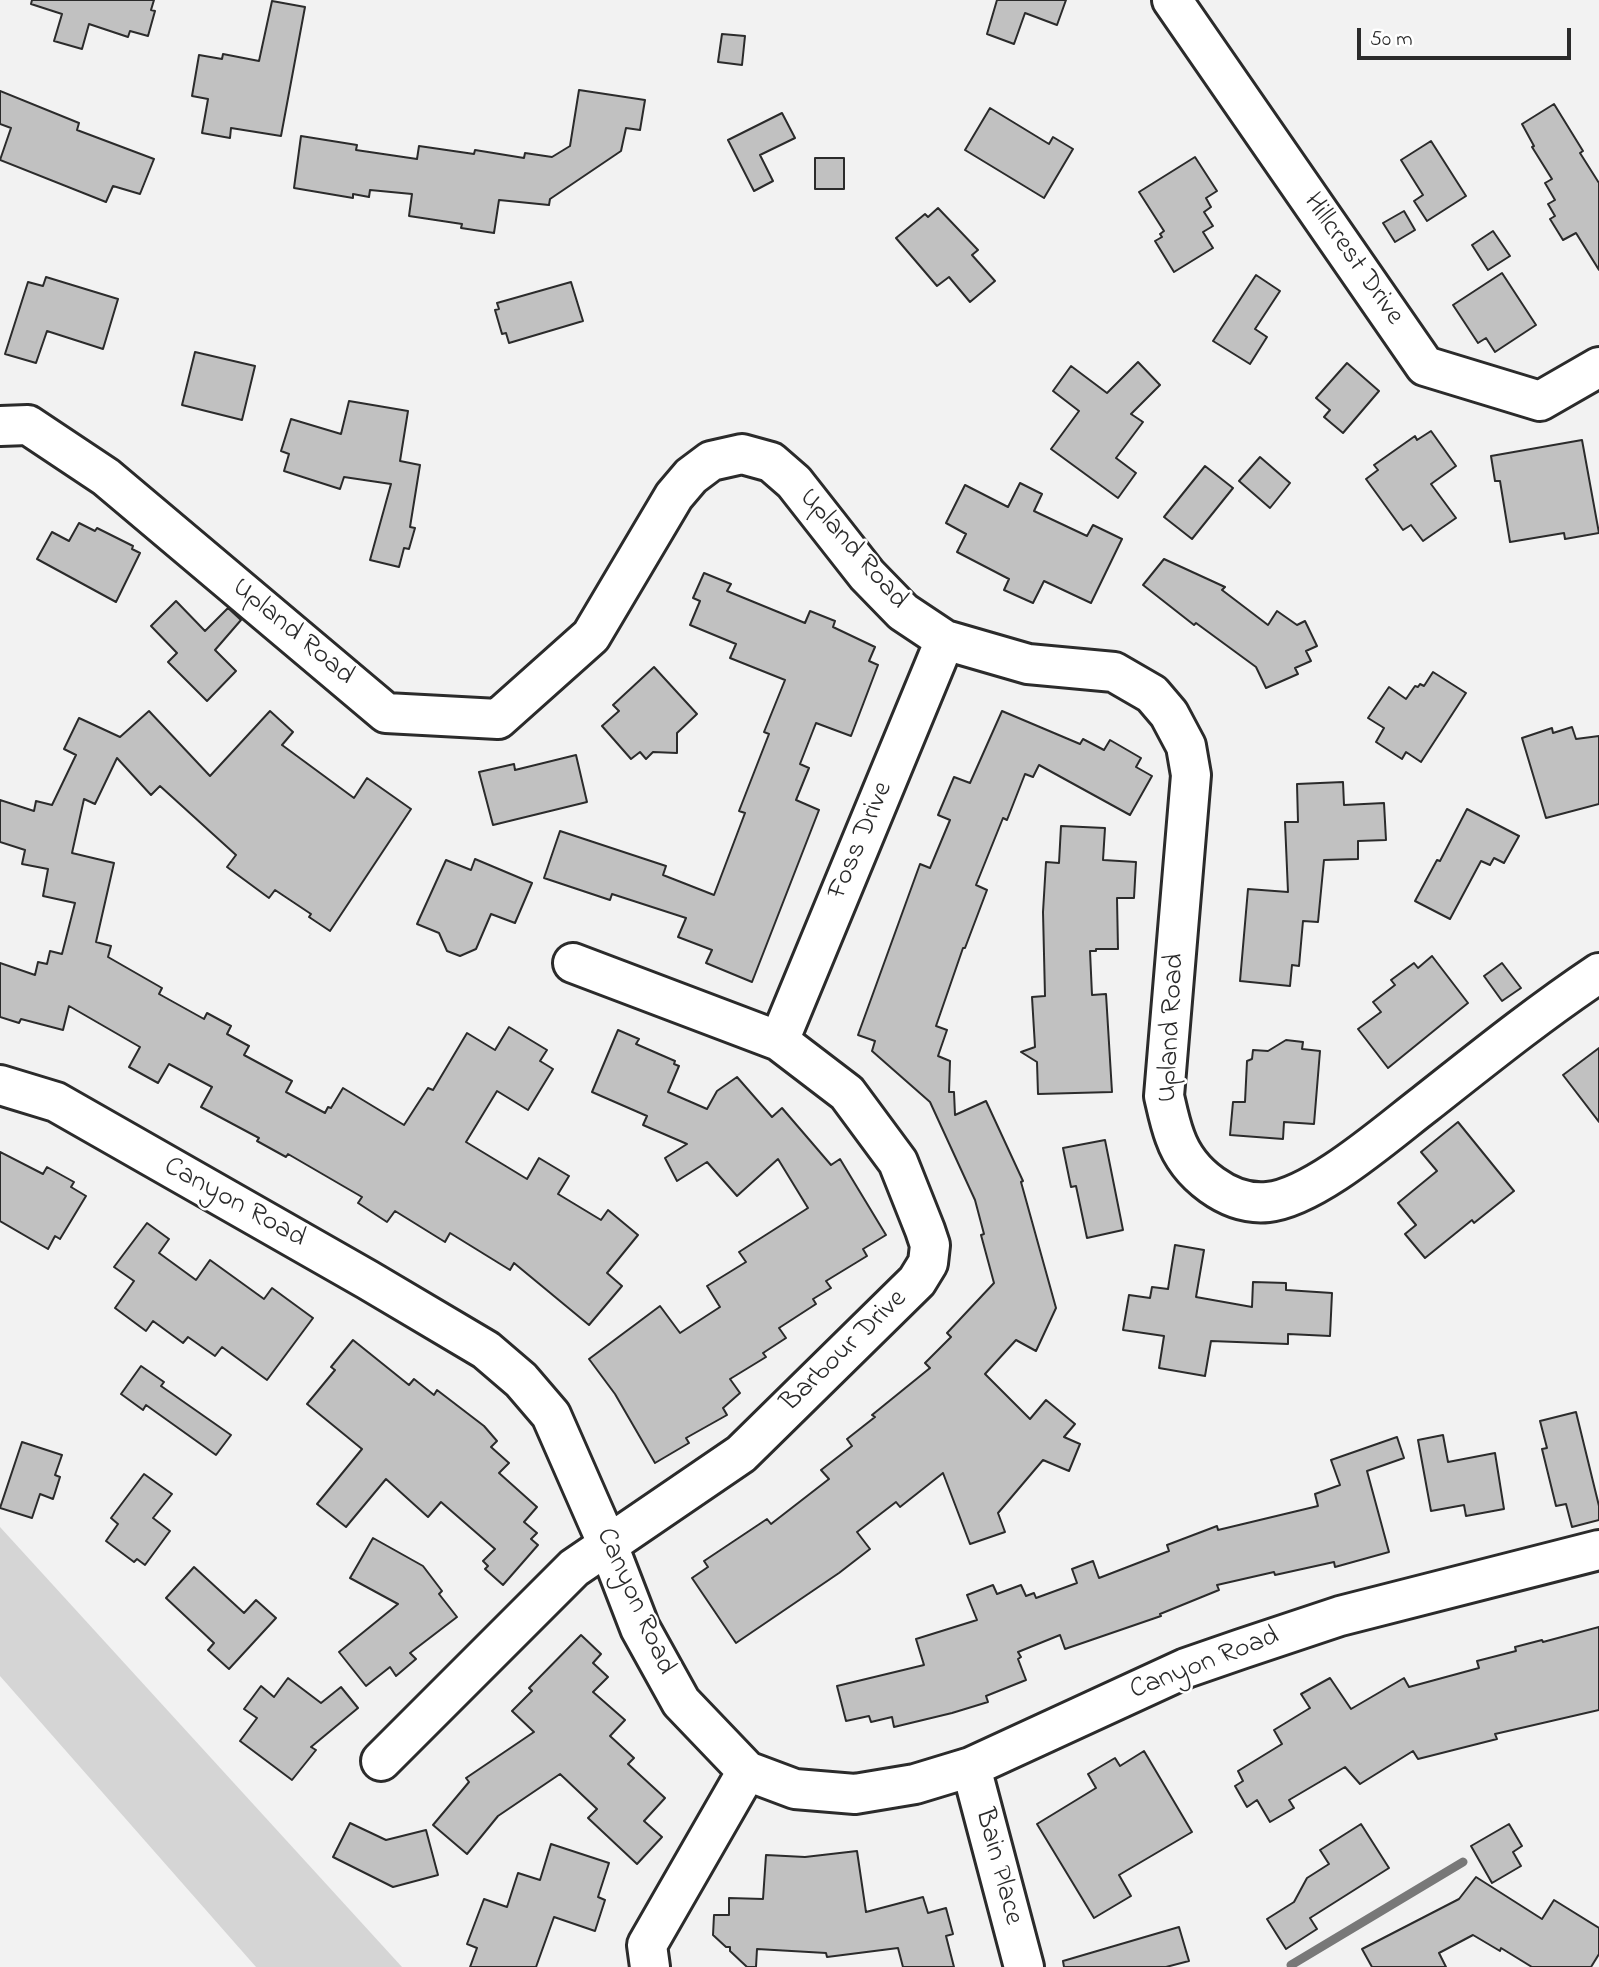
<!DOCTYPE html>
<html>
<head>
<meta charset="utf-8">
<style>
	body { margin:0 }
	#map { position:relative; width:1599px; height:1967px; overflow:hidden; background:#f2f2f2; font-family:"Indie Flower",sans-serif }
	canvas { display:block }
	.scale { position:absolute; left:1357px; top:28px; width:214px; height:32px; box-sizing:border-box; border:4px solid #2b2b2b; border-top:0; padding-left:9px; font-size:21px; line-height:24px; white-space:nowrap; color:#2b2b2b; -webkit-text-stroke:5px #fff; paint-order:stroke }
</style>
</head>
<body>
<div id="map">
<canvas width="1599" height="1967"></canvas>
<div class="scale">50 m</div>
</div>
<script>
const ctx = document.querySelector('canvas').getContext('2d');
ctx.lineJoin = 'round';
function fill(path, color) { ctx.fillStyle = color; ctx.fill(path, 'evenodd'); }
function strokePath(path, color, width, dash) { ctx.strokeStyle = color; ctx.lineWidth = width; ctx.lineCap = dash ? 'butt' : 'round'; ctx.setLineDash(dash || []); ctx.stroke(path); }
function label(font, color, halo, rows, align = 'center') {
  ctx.font = font + ' "Indie Flower",sans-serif'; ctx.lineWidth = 5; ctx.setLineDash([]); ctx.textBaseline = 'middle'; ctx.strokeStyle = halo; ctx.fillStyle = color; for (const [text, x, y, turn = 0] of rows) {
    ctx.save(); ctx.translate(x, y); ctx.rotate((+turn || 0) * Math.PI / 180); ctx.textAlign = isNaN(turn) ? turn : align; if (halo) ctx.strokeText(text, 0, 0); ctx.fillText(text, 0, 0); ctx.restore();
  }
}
fill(new Path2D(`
	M0 1527 402 1967H256L0 1676Z`), '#d5d5d5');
strokePath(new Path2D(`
	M1291 1965 1463 1862`), '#787878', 9);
const building = new Path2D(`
	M32 0H154L151 10 155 11 148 36 130 31 128 37 89 24 82 49 54 41 62 14 31 4Z
	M997 0H1066L1057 25 1025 13 1014 44 987 34Z
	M272 1 305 7 281 136 231 128 230 138 202 133 208 99 192 96 199 55 222 59 223 54 259 61Z
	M722 34 745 36 742 65 718 62Z
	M579 90 645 100 640 130 626 128 621 151 550 199 549 205 499 200 494 233 461 228 462 224 409 216 412 194 370 190 369 197 353 194V198L294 188 301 136 357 145 356 150 417 159 419 146 474 154 475 150 524 158 525 153 552 157 570 146Z
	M0 91 79 123 77 130 154 159 140 194 113 186 106 202 0 160 11 128 0 124Z
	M1554 104 1583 151 1580 153 1599 183V270L1576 233 1563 240 1550 219 1555 216 1548 204 1555 200 1545 183 1552 179 1532 147 1534 146 1522 124Z
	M990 108 1049 144 1053 137 1073 149 1044 198 965 150Z
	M782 113 795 138 760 155 773 181 754 191 728 140Z
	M1431 141 1466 196 1427 221 1414 201 1423 195 1401 160Z
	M1195 157 1217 191 1206 198 1211 207 1204 212 1213 226 1203 232 1213 248 1174 272 1155 241 1162 237 1160 234 1164 231 1139 192Z
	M815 158H844V189H815Z
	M938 208 978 250 972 255 995 281 970 302 949 277 937 286 896 238 925 214 928 217Z
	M1404 211 1415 230 1395 242 1383 223Z
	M1493 231 1510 256 1488 270 1472 245Z
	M1502 273 1536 325 1495 352 1486 338 1478 343 1453 305Z
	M1256 275 1280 291 1255 329 1267 337 1250 364 1213 341Z
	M46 277 118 299 103 349 47 331 36 363 5 354 28 282 43 286Z
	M571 282 583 321 509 343 506 333 502 334 495 310 499 309 497 303Z
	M195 352 255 366 242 420 182 405Z
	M1138 362 1160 385 1131 414 1143 422 1116 458 1136 473 1118 498 1051 449 1079 411 1053 391 1071 366 1107 393Z
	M1347 363 1379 391 1343 433 1324 417 1330 410 1316 398Z
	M349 401 408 411 400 461 420 465 410 527 415 528 409 549 404 548 399 567 370 560 391 484 344 477 340 489 284 471 289 454 281 451 291 419 341 434Z
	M1431 431 1456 466 1431 484 1456 518 1423 541 1411 525 1403 530 1366 479 1378 470 1374 465 1415 436 1417 440Z
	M1582 440 1599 533 1565 539 1564 533 1510 542 1500 481H1495L1491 456Z
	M1260 457 1290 483 1270 508 1239 481Z
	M1205 466 1233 488 1192 539 1164 517Z
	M1020 483 1042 494 1034 511 1087 536 1093 525 1122 539 1091 603 1044 581 1033 603 1004 590 1009 579 957 552 966 534 946 523 965 485 1008 507Z
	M79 523 95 531 97 528 133 546 132 549 140 553 116 602 37 559 52 532 69 541Z
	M1164 559 1225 587 1222 590 1268 625 1277 611 1297 625 1305 621 1317 646 1306 651 1311 661 1295 668 1298 674 1266 688 1256 667 1196 623 1194 625 1143 585Z
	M704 573 731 584 727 591 805 623 810 611 835 621 833 627 875 647 869 661 878 665 851 736 816 723 800 764 809 768 796 800 819 810 752 982 706 963 712 950 678 937 686 918 612 894 610 900 544 878 560 831 666 866 663 875 714 895 745 813 739 811 769 734 764 732 785 680 730 658 736 644 690 625 700 601 693 598Z
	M176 601 205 631 228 608 241 620 215 650 236 671 207 701 168 662 177 653 151 626Z
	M654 667 697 714 677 733V753L653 752 646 759 640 752 631 759 602 726 619 711 613 705Z
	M1433 672 1466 693 1421 762 1406 752 1402 759 1376 742 1384 728 1368 718 1389 687 1406 699 1415 686 1418 687 1420 684 1424 686Z
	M149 711 210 776 270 711 293 732 282 745 354 798 367 778 411 809 330 931 309 917 311 914 275 890 269 898 227 867 236 855 160 786 151 795 117 758 95 804 84 799 72 853 114 863 96 942 111 946 108 957 162 988 159 994 204 1019 207 1013 231 1026 227 1034 249 1046 244 1055 292 1081 286 1092 325 1113 328 1107 331 1108 343 1088 404 1125 428 1088 433 1090 467 1033 495 1050 509 1027 547 1050 540 1061 553 1069 528 1110 497 1091 466 1142 527 1179 539 1158 569 1176 558 1194 601 1220 608 1210 638 1235 607 1273 622 1286 589 1325 514 1263 510 1270 450 1233 445 1242 395 1211 387 1222 358 1203 362 1197 288 1154 286 1157 257 1141 259 1138 201 1107 212 1087 169 1064 158 1083 129 1067 140 1047 69 1006 63 1030 21 1019 19 1023 0 1017V963L35 975 38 962 47 964 50 951 62 954 75 903 43 896 48 869 22 864 25 850 0 842V800L34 811 36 801 52 805 76 755 64 749 79 718 120 737Z
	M1002 711 1080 744 1083 739 1104 750 1110 740 1141 758 1136 767 1152 776 1130 815 1039 765 1033 777 1025 774 1007 820 1003 818 976 885 987 890 965 948H963L936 1026 947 1030 938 1056 950 1061 949 1092H954L955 1115 986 1101 1023 1181 1021 1182 1056 1308 1036 1351 1016 1340 985 1374 1030 1419 1046 1400 1075 1424 1064 1437 1080 1444 1069 1471 1043 1460 998 1513 1005 1532 970 1544 943 1473 900 1507 896 1502 857 1532 870 1549 839 1573 736 1643 692 1578 708 1567 704 1561 767 1519 771 1524 829 1479 821 1470 852 1446 847 1439 875 1417 872 1415 930 1368 925 1363 951 1337 947 1333 994 1283 981 1235 984 1234 975 1200 930 1102 872 1051 875 1041 858 1035 920 864 930 868 950 820 938 815 954 777 970 783Z
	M1572 727 1576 739 1599 736V804L1546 818 1522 738 1552 728 1553 733Z
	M576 755 587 802 493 825 479 772 514 764 515 770Z
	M1343 782 1344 805 1384 803 1386 840 1358 841V859L1324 860 1318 922 1303 921 1299 966 1292 965 1290 986 1240 981 1248 889 1288 892 1285 822H1298L1297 784Z
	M1467 809 1519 836 1504 863 1494 858 1490 865 1481 861 1450 919 1415 901 1437 860 1440 861Z
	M1061 826 1105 828 1103 860 1136 862 1134 898H1117L1118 949H1096V951H1090L1092 995 1106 994 1112 1092 1038 1094 1037 1062 1021 1052 1035 1047 1032 997 1045 996 1043 912 1046 862 1059 863Z
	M475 859 532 883 515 923 491 914 476 949 460 956 447 951 439 933 417 924 446 860 471 870Z
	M1432 956 1468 1003 1388 1068 1358 1029 1381 1012 1373 1002 1395 985 1391 980 1414 963 1418 968Z
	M1502 963 1521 988 1502 1001 1484 976Z
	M618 1030 639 1039 636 1044 675 1061 674 1064 679 1066 668 1092 707 1109 717 1091 737 1077 772 1117 782 1108 831 1165 840 1159 886 1235 863 1249 867 1256 826 1281 831 1288 813 1299 816 1304 779 1328 786 1338 763 1353 766 1357 730 1379 740 1393 723 1408 727 1415 686 1438 689 1443 655 1463 615 1394 589 1359 660 1306 680 1333 720 1307 707 1286 746 1262 739 1252 808 1208 778 1159 737 1196 707 1162 677 1181 665 1158 687 1144 643 1125 647 1116 592 1092Z
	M1286 1040 1303 1042 1302 1049 1320 1051 1314 1124 1284 1122 1283 1139 1230 1135 1233 1102H1245L1247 1061 1252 1059 1253 1050 1268 1051Z
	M1599 1048V1122L1563 1075Z
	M1458 1122 1514 1191 1474 1223 1472 1220 1425 1258 1405 1234 1416 1225 1398 1203 1437 1171 1421 1152Z
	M1105 1140 1123 1230 1087 1238 1076 1186 1071 1187 1063 1148Z
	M0 1152 43 1174 47 1167 74 1182 71 1187 86 1196 60 1239 55 1236 48 1249 0 1221Z
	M147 1223 169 1239 159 1253 196 1280 210 1260 264 1299 272 1288 313 1318 267 1380 222 1347 215 1356 188 1337 183 1343 153 1321 146 1331 115 1308 134 1281 114 1267Z
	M1175 1245 1204 1250 1196 1297 1252 1307 1253 1282 1286 1283V1290L1332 1293 1330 1336 1288 1334V1344L1211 1341 1205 1376 1159 1368 1164 1336 1123 1330 1129 1295 1150 1298 1152 1287 1168 1289Z
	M353 1340 409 1385 414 1379 434 1395 437 1390 484 1426 497 1441 491 1447 509 1463 499 1473 537 1507 524 1522 537 1533 531 1539 538 1545 503 1585 485 1569 488 1566 483 1561 495 1549 441 1502 428 1517 386 1479 346 1527 317 1504 362 1449 307 1404 335 1370 331 1367Z
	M141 1366 164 1382 161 1386 231 1435 216 1455 146 1405 143 1410 121 1394Z
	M1576 1412 1599 1506V1520L1572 1527 1566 1504 1556 1506 1542 1449 1547 1448 1540 1421Z
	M1443 1435 1448 1462 1495 1453 1504 1509 1466 1516 1464 1505 1431 1511 1418 1440Z
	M1397 1437 1404 1458 1367 1471 1389 1552 1335 1567 1334 1562 1275 1575 1274 1572 1217 1585 1219 1590 1160 1614 1161 1616 1065 1649 1060 1635 1018 1652 1021 1657 1018 1659 1026 1680 986 1696 988 1702 952 1713 894 1727 892 1717 871 1722 869 1716 846 1721 837 1686 924 1665 916 1639 977 1620 967 1595 993 1585 997 1594 1021 1585 1026 1596 1034 1593 1036 1598 1077 1583 1072 1569 1093 1561 1099 1578 1169 1551 1167 1545 1217 1526 1218 1530 1318 1506 1315 1494 1340 1485 1331 1460Z
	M22 1442 62 1455 55 1475 60 1477 53 1499 40 1494 32 1518 0 1508Z
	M144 1474 172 1494 153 1518 170 1531 145 1565 137 1559 134 1562 106 1541 118 1524 111 1518Z
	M373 1538 423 1566 442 1591 439 1594 457 1617 410 1653 416 1659 396 1676 390 1667 366 1686 339 1652 398 1604 350 1578Z
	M194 1567 244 1613 256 1600 276 1618 229 1669 208 1650 214 1643 166 1598Z
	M1599 1627V1710L1495 1734 1497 1739 1418 1759 1413 1751 1360 1784 1345 1767 1289 1800 1294 1808 1270 1822 1257 1800 1247 1807 1235 1786 1243 1781 1238 1771 1282 1744 1274 1730 1310 1708 1301 1694 1330 1678 1351 1709 1404 1678 1409 1687 1479 1668 1477 1661 1516 1651 1515 1647 1542 1640 1543 1642Z
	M581 1635 601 1654 593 1663 608 1677 593 1692 625 1720 610 1736 634 1758 628 1764 665 1798 644 1821 662 1837 637 1864 588 1818 597 1809 560 1774 498 1816 467 1854 433 1825 469 1782 466 1778 534 1732 512 1711 532 1691 529 1688Z
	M288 1678 321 1703 341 1687 358 1708 311 1747 316 1750 292 1780 240 1741 257 1718 244 1709 261 1686 274 1697Z
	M1144 1751 1192 1832 1119 1875 1131 1896 1094 1918 1037 1824 1096 1788 1088 1774 1115 1758 1120 1766Z
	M350 1823 386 1840 426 1830 438 1875 393 1887 333 1857Z
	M1361 1824 1389 1868 1310 1918 1317 1929 1286 1949 1267 1919 1294 1902 1307 1878 1329 1864 1320 1850Z
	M1509 1824 1522 1846 1513 1852 1521 1866 1492 1883 1471 1846Z
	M551 1844 609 1863 598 1897 605 1900 595 1931 554 1917 536 1967H470L477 1948 467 1944 484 1899 507 1907 518 1873 540 1880Z
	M857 1851 866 1912 923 1897 928 1913 946 1908 953 1934 946 1936 954 1967H903L898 1948 827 1957 826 1953 757 1949 756 1967H747L730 1951V1947H726L713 1935 714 1915H729V1898L763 1899 766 1855 805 1857Z
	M1476 1877 1542 1919 1554 1900 1599 1928V1954L1591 1967H1532L1501 1948 1500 1951 1473 1935 1439 1953 1446 1967H1372L1362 1949 1459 1899Z
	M1179 1927 1189 1961 1166 1967H1064L1063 1961Z`);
fill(building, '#c1c1c1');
strokePath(building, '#2b2b2b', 2);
const minor = new Path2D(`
	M1172 0 1425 366 1540 401 1599 367
	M0 426 28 425 106 477 386 713 498 719 591 636 674 496 691 476 711 461 742 454 771 462 794 482 867 575 903 612 945 640 1028 664 1114 672 1152 694 1169 714 1186 746 1191 775 1164 1096C1167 1109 1170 1124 1175 1137 1188 1174 1229 1206 1268 1202 1315 1197 1387 1133 1425 1104 1482 1059 1539 1013 1599 973
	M779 1041 945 640
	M0 1085 56 1102 368 1280 486 1350 521 1380 551 1415 608 1545 640 1628 681 1702 747 1771 795 1789 855 1794 915 1784 971 1767 1186 1668 1241 1649 1340 1616 1599 1550
	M381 1761 574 1568 741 1454 917 1281 928 1263 930 1245 925 1230 898 1162 847 1093 779 1041 573 963
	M971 1767 1024 1967
	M650 1967 647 1945 747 1771`);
strokePath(minor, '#2b2b2b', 44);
strokePath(minor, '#fff', 38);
label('28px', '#2b2b2b', '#fff', [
	["Hillcrest Drive",1352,260,55],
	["Upland Road",852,550,49],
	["Upland Road",292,633,40],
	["Foss Drive",862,841,-67],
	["Upland Road",1173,1028,-87],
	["Canyon Road",234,1204,29],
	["Barbour Drive",845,1352,-44],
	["Canyon Road",634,1602,66],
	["Canyon Road",1205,1665,-21],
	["Bain Place",997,1867,75]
]);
</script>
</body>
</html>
